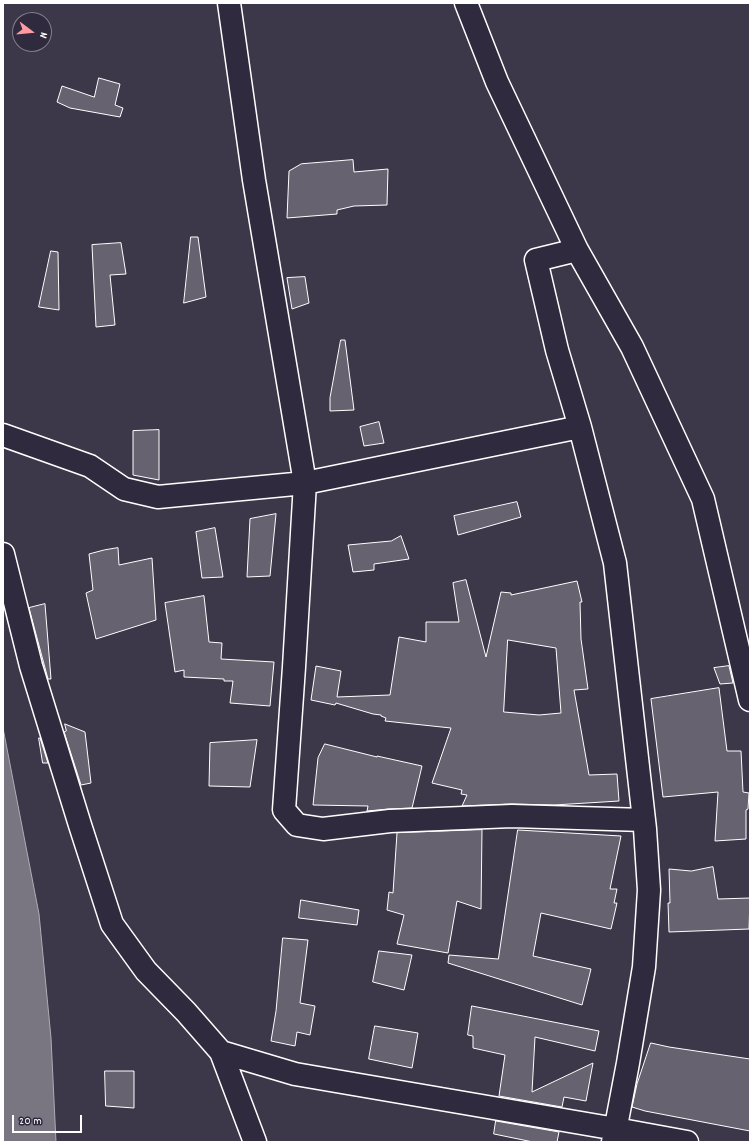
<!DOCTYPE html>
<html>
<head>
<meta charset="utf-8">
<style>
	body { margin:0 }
	#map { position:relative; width:753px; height:1145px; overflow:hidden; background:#3c3749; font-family:Dekko,sans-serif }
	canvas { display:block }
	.frame { position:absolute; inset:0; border:4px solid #fff; pointer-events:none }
	.north { position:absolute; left:12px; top:12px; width:40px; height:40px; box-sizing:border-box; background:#2f2a3d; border:1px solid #827f8b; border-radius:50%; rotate:106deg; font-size:11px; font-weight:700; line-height:16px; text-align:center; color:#fff }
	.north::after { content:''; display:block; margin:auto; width:14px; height:18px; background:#ff9aa2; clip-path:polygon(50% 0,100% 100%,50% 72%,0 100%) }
	.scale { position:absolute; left:12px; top:1115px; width:70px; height:18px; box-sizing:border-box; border:2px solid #fff; border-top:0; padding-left:5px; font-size:12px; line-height:14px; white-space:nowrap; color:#fff; -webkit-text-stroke:3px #2f2a3d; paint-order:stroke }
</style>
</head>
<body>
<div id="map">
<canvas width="753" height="1145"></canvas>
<div class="frame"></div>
<div class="north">N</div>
<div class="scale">20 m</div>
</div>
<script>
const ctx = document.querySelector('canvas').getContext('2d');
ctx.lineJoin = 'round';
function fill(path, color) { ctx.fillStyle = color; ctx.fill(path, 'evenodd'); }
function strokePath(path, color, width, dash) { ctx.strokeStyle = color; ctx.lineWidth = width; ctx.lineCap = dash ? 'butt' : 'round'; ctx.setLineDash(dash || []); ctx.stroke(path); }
const water = new Path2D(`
	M3 728 39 914 51 1038 56 1142H3Z`);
fill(water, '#797682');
strokePath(water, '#afadb4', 1);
const building = new Path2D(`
	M99 78 120 84 115 105 123 108 120 117 70 108 57 102 62 86 94 97Z
	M353 160 354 172 388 169 387 205 354 206 337 210V214L287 218 289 171 301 164Z
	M191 237H198L206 297 184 303Z
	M121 243 126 274 110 275 115 325 96 327 92 245Z
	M51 251 58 252 59 310 39 307Z
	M305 277 309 303 292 309 287 278Z
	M341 340H345L354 410 330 411V398Z
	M379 422 384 443 364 446 360 427Z
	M159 430V480L133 475V431Z
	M517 502 521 517 458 535 454 516Z
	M276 514 270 576 247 577 250 519Z
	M215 528 223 577 202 578 196 532Z
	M401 536 409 559 374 564V570L353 572 348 545 391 541Z
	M118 548 119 565 152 558 156 620 96 639 86 593 93 590 89 554 104 550Z
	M466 580 486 657 501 592 511 593V595L577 581 582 602H580L581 639 588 689 574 690 589 775 617 774 619 801 554 805 511 804 462 806 467 795 461 794 462 790 432 783 451 728 385 721 386 718 381 716V715L373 714 336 703 335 705 311 700 316 666 341 671 337 697 390 695 399 637 426 642V622H459L453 583ZM508 640 556 648 561 713 539 715 504 712Z
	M204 596 209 642 222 643 221 659 274 662 270 706 230 703 233 681H224V679L184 677V670L175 672 165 603Z
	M45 604 51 679H48L29 608Z
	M729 666 733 683 720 684 714 668Z
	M719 688 727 751H741L743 792 749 793 748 809 746 810V839L715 841 718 792 663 797 651 699Z
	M65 724 85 732 91 783 81 785 64 732 66 731Z
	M39 738H40L48 763H43Z
	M257 740 250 787 209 786 210 743Z
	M325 744 377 757V756L422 766 412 808 389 809 367 811 368 806 313 805 318 758Z
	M482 830 481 909 457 901 448 953 397 944 404 915 387 910 389 892 393 893 397 833Z
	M518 830 621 836 610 889H617L614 903H617L611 929 541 913 533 956 591 969 582 1005 448 963 449 955 498 959Z
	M713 867 718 899 750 898 749 929 669 932 668 903H670L669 869 691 871Z
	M301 900 359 910 357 925 299 918Z
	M283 938 308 940 300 1003 315 1006 310 1035 297 1032 295 1046 271 1041 276 1011Z
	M379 951 412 955 404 990 373 982Z
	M472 1006 599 1031 595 1051 535 1037 532 1092 593 1063 586 1101 564 1097 562 1107 499 1096 505 1055 473 1048V1036L468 1035Z
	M375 1026 418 1033 412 1068 369 1059Z
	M651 1043 669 1047 750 1059V1131L645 1111 632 1107 637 1084Z
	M105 1071H134V1108L106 1106Z
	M496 1121 559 1132 557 1142H533L494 1134Z`);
fill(building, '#666270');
strokePath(building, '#fff', 1);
const minor = new Path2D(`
	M229 3 254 180 305 483 294 667 284 810 297 825 323 829 390 821 512 816 644 820
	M466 3 497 82 577 250 632 347 703 499 750 700
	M577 250 536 260 557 350 580 427 615 563 645 829 649 890 644 967 628 1063 613 1142
	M3 435 90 466 124 489 158 497 305 483 580 427
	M3 554 31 666 80 825 112 924 146 971 186 1012 221 1052 255 1142
	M221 1052 295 1074 616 1129 687 1142`);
strokePath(minor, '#fff', 25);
strokePath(minor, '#2f2a3d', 22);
</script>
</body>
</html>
